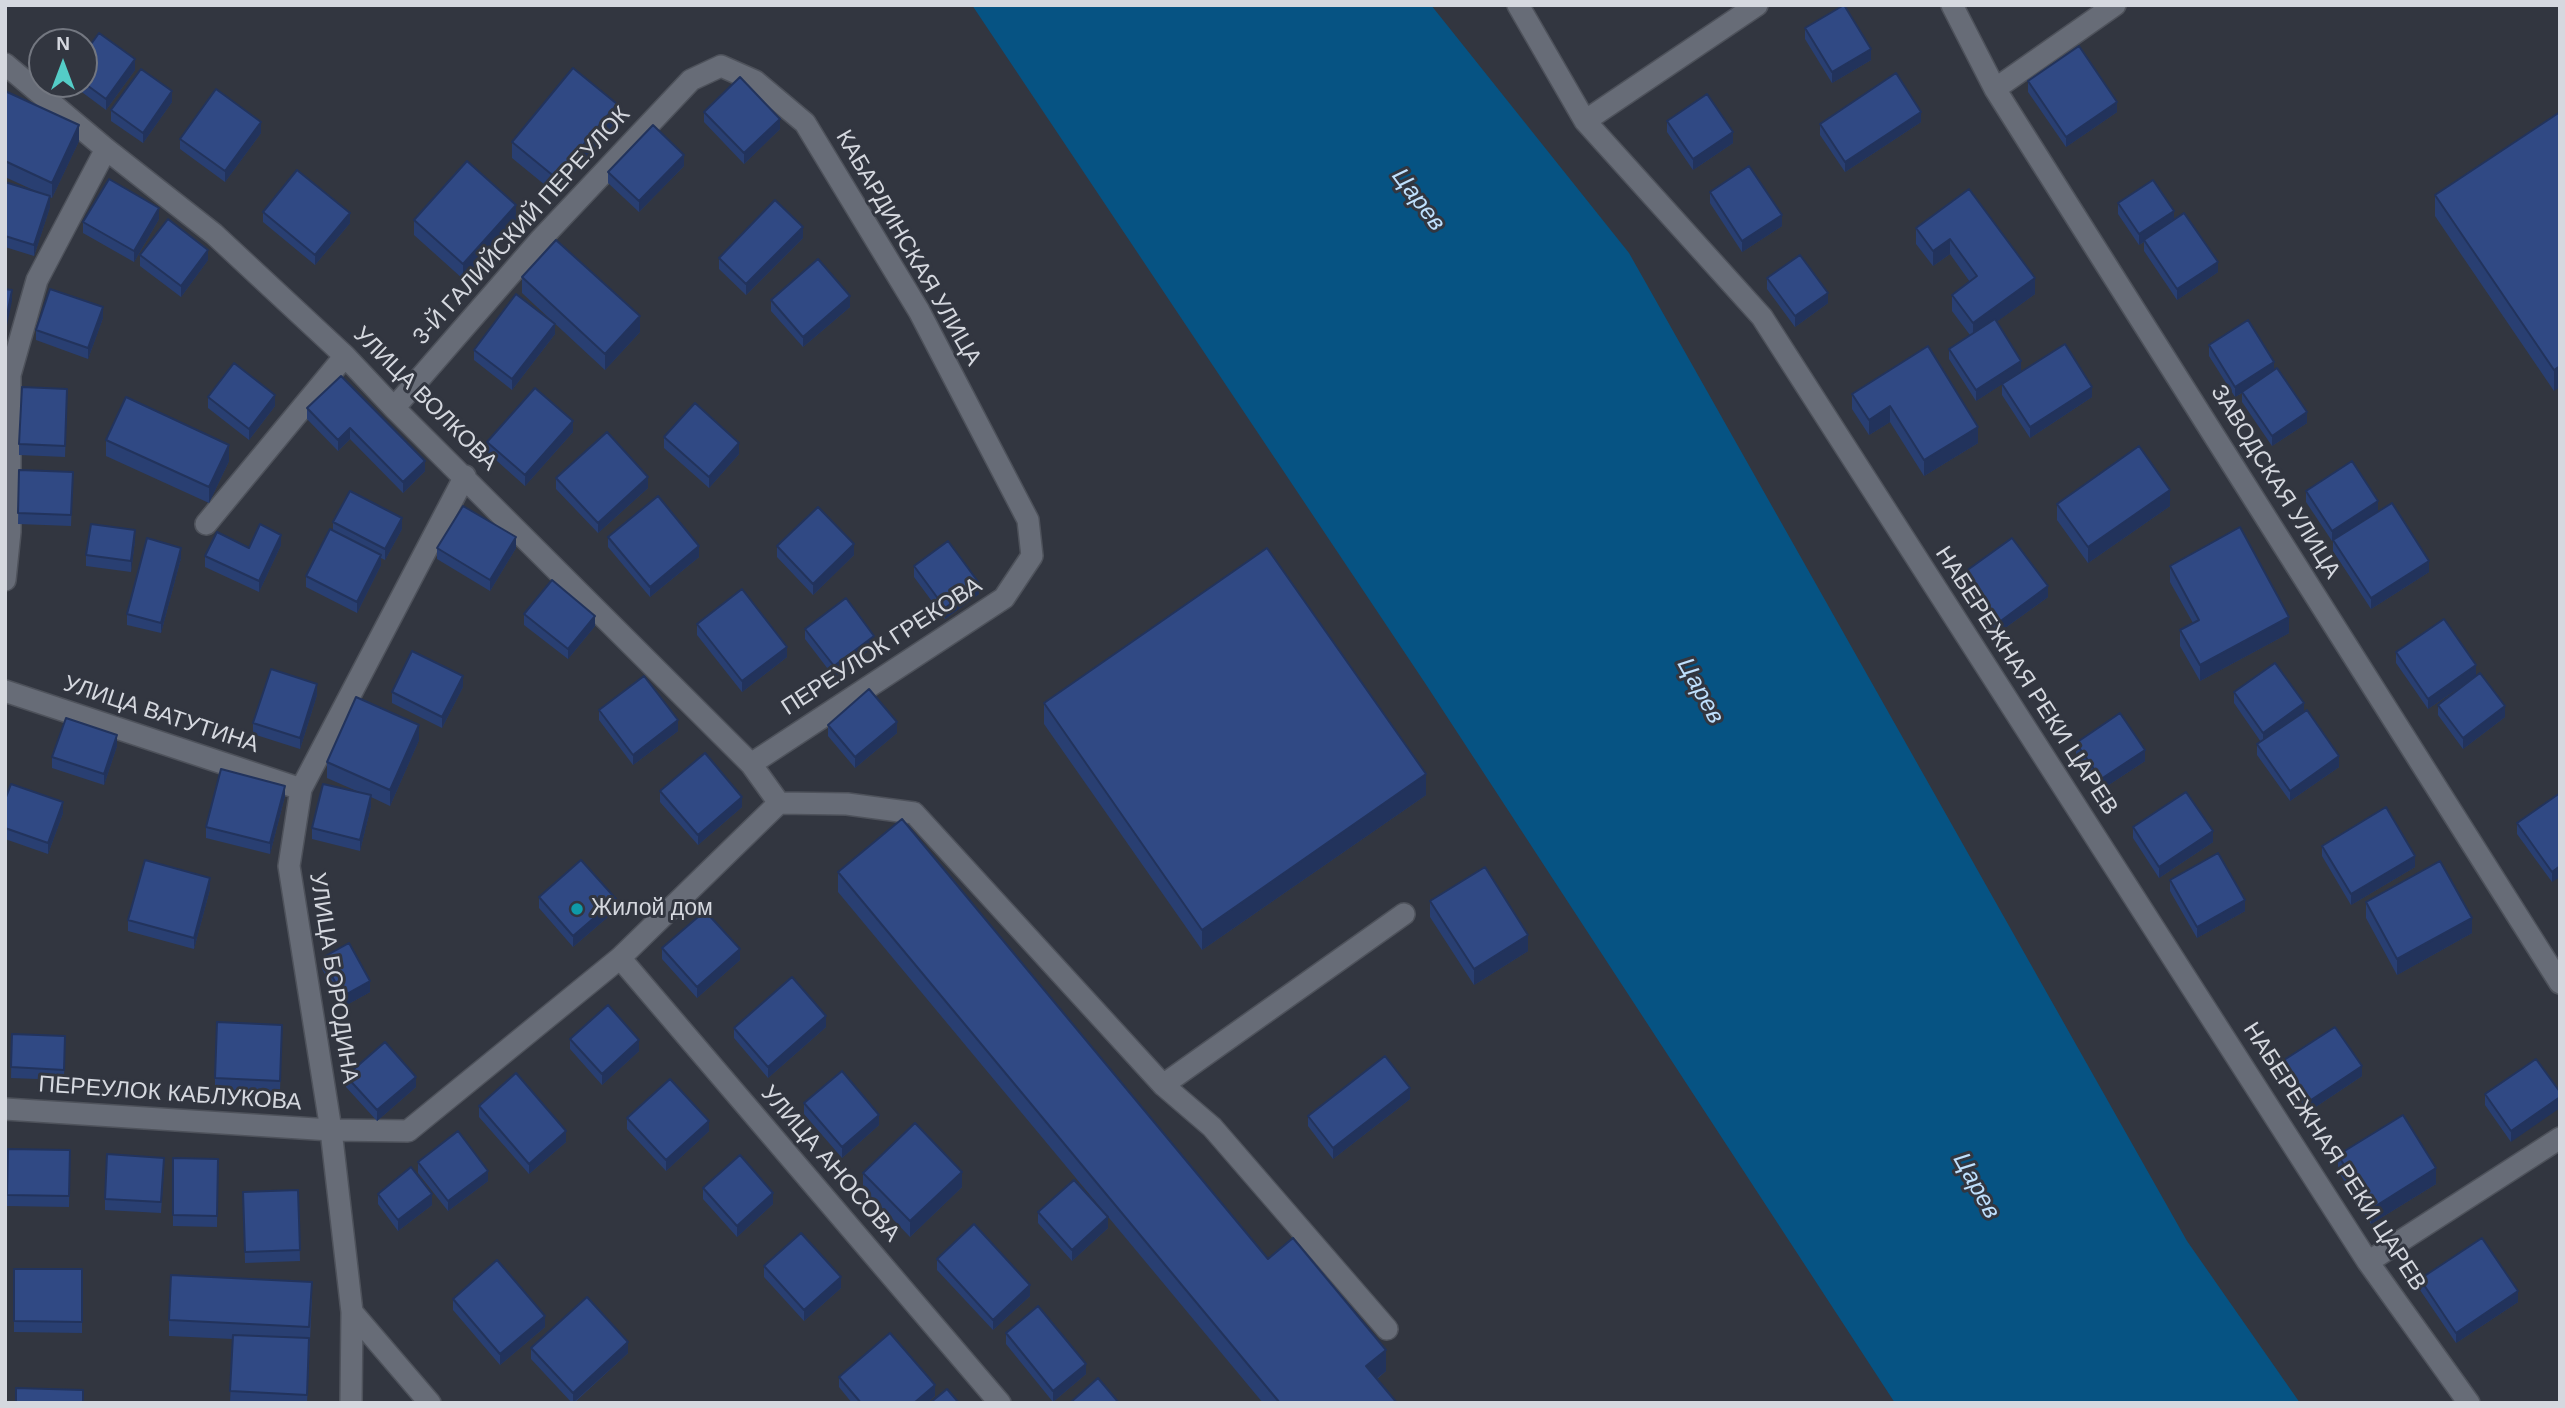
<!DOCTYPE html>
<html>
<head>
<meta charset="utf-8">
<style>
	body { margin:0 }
	#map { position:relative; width:2565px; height:1408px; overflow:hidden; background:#323640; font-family:Helvetica,sans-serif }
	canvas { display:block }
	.frame { position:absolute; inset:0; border:7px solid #d5d8df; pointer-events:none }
	.north { position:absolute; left:28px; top:28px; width:70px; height:70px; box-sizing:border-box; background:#323640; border:2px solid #737780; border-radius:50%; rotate:0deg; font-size:19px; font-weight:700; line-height:28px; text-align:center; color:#d5d8df }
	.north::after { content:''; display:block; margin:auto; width:24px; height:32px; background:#54cdc7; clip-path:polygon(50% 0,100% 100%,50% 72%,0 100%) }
</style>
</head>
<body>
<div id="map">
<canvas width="2565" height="1408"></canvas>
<div class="frame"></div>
<div class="north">N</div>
</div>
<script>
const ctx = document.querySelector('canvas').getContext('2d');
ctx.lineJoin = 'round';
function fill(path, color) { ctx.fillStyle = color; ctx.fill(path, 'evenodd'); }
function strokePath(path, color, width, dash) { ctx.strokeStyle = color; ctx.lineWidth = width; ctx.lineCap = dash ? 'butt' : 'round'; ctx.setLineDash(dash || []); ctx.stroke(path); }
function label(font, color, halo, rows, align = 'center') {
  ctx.font = font + ' Helvetica,sans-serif'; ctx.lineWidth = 6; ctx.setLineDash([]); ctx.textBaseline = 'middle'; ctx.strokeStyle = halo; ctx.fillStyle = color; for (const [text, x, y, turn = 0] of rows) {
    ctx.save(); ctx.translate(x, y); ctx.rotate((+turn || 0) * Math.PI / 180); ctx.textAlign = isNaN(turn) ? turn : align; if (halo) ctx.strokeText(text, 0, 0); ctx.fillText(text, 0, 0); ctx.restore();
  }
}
fill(new Path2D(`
	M972 5H1431L1629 253 2187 1241 2300 1403H1895L1425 683Z`), '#065383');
const minor = new Path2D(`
	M1518 5 1585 121 1762 317 2368 1262 2469 1403
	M1952 5 1995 89 2560 983
	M5 64 106 149 214 234 345 356 394 408 751 764 779 803
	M1995 89 2115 5
	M1585 121 1757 5
	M394 408 541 239 691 80 721 66 755 81 805 123 919 311 1028 520 1032 556 1004 598 751 764
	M206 524 345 356
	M5 580 10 532V375L37 280 106 149
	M5 691 301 789
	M779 803 847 804 914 813 1163 1085 1212 1127 1387 1329
	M620 958 1000 1403
	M1163 1085 1404 914
	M5 1109 331 1130 408 1131 620 958 779 803
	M2368 1262 2560 1138
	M352 1312 430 1403
	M351 1403 352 1312 331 1130 289 866 301 789 465 476`);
strokePath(minor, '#4e525b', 24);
strokePath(minor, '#676c77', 21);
fill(new Path2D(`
	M1805 28 1871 60 1832 83 1805 39Z
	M84 54 135 70 106 110 71 84H84Z
	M2028 81 2117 112 2066 147 2028 92Z
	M5 91 79 141 52 198 50 197V207L34 256 5 247V182L42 194 5 177Z
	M172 102 143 143 111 121V110Z
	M704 112 780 129 744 164 704 122Z
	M2560 112 2554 391 2435 216V195Z
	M617 120 556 194 512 158V142Z
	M1667 121 1733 143 1693 170 1667 132Z
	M1921 122 1845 172 1820 135V124Z
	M261 133 225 182 180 149V139Z
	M684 166 639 212 608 183V172Z
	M1969 189 2035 294 1996 322 2021 372 2092 397 2030 438 2002 395V384L1976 401 1949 359V349L1970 335 1952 311V295L1970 282 1950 254 1933 266 1916 244V228Z
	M1710 192 1782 226 1742 252 1710 203Z
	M2118 203 2174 220 2218 272 2177 300 2144 251V242L2139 245 2118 214Z
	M263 212 350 223 315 265 263 222Z
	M159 219 134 262 83 233V222Z
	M414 220 516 221 463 279 414 235Z
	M803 238 746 295 719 269V258Z
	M140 255 208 260 181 297 140 266Z
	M522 277 640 332 605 370 522 293Z
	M1767 278 1828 303 1795 327 1767 289Z
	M771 300 850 307 803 347 771 311Z
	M103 318 88 359 36 340V330Z
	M555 334 512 390 474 360V350Z
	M2209 345 2274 370 2307 423 2272 446 2242 402V393L2235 397 2209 356Z
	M1928 346 1978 443 1924 476 1890 422 1869 435 1852 409V394Z
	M341 376 425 471 403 493 350 439 338 451 307 419V408Z
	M208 397 275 406 249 440 208 408Z
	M67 400 65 457 19 455V444Z
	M573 432 525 486 487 452V442Z
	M664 437 739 454 709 488 664 448Z
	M106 440 229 461 209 503 106 456Z
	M19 470 73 472 71 526 18 524Z
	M556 478 648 488 598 533 556 489Z
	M2306 491 2378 512 2429 572 2371 609 2333 551V541H2332L2306 502Z
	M2057 504 2170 506 2088 563 2057 520Z
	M333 522 402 529 385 560 381 558V565L357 613 306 587V576L333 531Z
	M608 537 699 557 650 597 608 547Z
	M135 540 131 572 86 566V555Z
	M281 545 259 592 205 567V556L249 548Z
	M777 546 854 555 813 595 777 557Z
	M437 548H516L490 591 437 559Z
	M181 558 161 633 127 625V614Z
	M914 566 979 594 945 619 914 577Z
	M2170 566 2289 633 2200 681 2180 646V630L2193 623 2170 582Z
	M1962 574 2048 597 1998 633 1962 584Z
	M524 614 595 626 568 659 524 625Z
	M697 624 787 657 742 692 697 635Z
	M805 629 874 646 834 677 805 639Z
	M2396 652 2476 676 2428 709 2396 663Z
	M463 687 442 728 392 703V692Z
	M2234 692 2304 712 2339 767 2290 801 2257 755V744L2261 742 2234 703Z
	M317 695 300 749 253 734V723Z
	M1044 703 1426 795 1202 950 1044 724Z
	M2438 705 2505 717 2463 749 2438 715Z
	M599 710 678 731 633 765 599 720Z
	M828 725 897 733 855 768 828 736Z
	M419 740 390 806 371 797V806L360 851 312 839V828L359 792 327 778V762Z
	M2076 743 2145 761 2101 790 2076 754Z
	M117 746 104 785 52 768V757Z
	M660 791 742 807 698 845 660 802Z
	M2560 793 2552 882 2517 834V823Z
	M285 796 270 854 206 838V827Z
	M5 800 63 813 48 854 5 839Z
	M2133 827 2213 842 2159 878 2133 838Z
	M2322 846 2415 867 2351 905 2322 856Z
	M838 872 1268 1259 1386 1371 1377 1379 1397 1403H1263L838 892Z
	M2170 880 2245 911 2197 938 2170 891Z
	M210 889 194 949 128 931V920Z
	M539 897 616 910 573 947 539 908Z
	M1430 901 1528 951 1474 985 1430 917Z
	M2366 902 2472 933 2397 975 2366 918Z
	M662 948 740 960 697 998 662 959Z
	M322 958 370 992 343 1007 322 969Z
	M282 1025 280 1092 215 1089V1078Z
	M826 1027 768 1078 734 1038V1028Z
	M12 1034 65 1036 64 1080 11 1078Z
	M570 1039 639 1051 602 1085 570 1049Z
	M2536 1059 2511 1142 2485 1105V1094Z
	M2281 1062 2362 1076 2308 1112 2281 1073Z
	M346 1076 416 1087 377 1121 346 1087Z
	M1410 1099 1333 1159 1308 1126V1116Z
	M804 1103 879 1125 842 1158 804 1114Z
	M479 1106 566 1142 529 1174 479 1117Z
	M627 1118 709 1131 666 1171 627 1129Z
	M8 1149 70 1150 69 1207 7 1206Z
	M2338 1155 2436 1184 2371 1224 2338 1171Z
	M173 1158 218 1159 217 1227 173 1226Z
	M418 1162 488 1181 448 1211 418 1173Z
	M164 1168 161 1213 105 1210V1199Z
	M863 1173 962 1187 910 1237 863 1188Z
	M703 1188 773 1204 737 1237 703 1199Z
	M298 1190 300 1261 245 1263 243 1192Z
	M378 1194 432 1205 398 1231 378 1204Z
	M1038 1212 1108 1228 1072 1261 1038 1223Z
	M937 1259 1030 1296 993 1330 937 1270Z
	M764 1266 841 1288 804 1321 764 1277Z
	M14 1269H82V1333L14 1332Z
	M2420 1279 2518 1302 2456 1343 2420 1290Z
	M312 1298 307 1403 230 1402 233 1339 169 1336V1320Z
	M453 1299 545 1327 500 1365 453 1310Z
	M1006 1333 1086 1374 1053 1402 1006 1344Z
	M531 1348 628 1353 574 1403H572L531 1359Z
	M839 1377 935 1396 927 1403H852L839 1387Z`), '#293f72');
fill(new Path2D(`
	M1871 49V60L1832 83V72Z
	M135 59V70L106 110V99Z
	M172 91V102L143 143V133Z
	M2117 102V112L2066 147V137Z
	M617 104V120L556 194V178Z
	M1921 112V122L1845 172V162Z
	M780 119V129L744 164V153Z
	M261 122V133L225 182V171Z
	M79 125V141L52 198V183Z
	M1733 132V143L1693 170V159Z
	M684 155V166L639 212V201Z
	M50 196V207L34 256V245Z
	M516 205V221L463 279V264Z
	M159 208V219L134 262V251Z
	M2174 211V222L2139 245V234Z
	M350 213V223L315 265V255Z
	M1782 215V226L1742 252V241Z
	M803 227V238L746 295V284Z
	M1950 239V254L1933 266V251Z
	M208 250V260L181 297V286Z
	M2218 262V272L2177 300V289Z
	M2035 278V294L1973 339V323Z
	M12 290V301L5 335V325Z
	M1828 293V303L1795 327V316Z
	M850 296V307L803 347V337Z
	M103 307V318L88 359V348Z
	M640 316V332L605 370V354Z
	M555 324V334L512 390V379Z
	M2021 361V372L1976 401V390Z
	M2274 362V373L2235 397V387Z
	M2560 366V387L2554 391V370Z
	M2092 387V397L2030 438V427Z
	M275 395V406L249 440V429Z
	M1890 406V422L1869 435V420Z
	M2307 412V423L2272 446V436Z
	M573 421V432L525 486V475Z
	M1978 427V443L1924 476V460Z
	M350 428V439L338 451V440Z
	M739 443V454L709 488V477Z
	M229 445V461L209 503V487Z
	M425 461V471L403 493V482Z
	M648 477V488L598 533V523Z
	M2170 490V506L2088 563V547Z
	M2378 501V512L2332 541V531Z
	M402 518V529L385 560V549Z
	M135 530V540L131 572V561Z
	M281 535V545L259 592V581Z
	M516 537V548L490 591V580Z
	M854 544V555L813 595V584Z
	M699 546V557L650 597V587Z
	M181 548V558L161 633V623Z
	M381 555V565L357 613V602Z
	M2429 561V572L2371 609V598Z
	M979 583V594L945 619V608Z
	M2048 586V597L1998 633V623Z
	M595 616V626L568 659V649Z
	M2289 617V633L2200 681V665Z
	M874 636V646L834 677V666Z
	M787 647V657L742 692V681Z
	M2476 665V676L2428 709V699Z
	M463 676V687L442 728V717Z
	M317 684V695L300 749V738Z
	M2304 703V714L2263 744V733Z
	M2505 706V717L2463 749V738Z
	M678 720V731L633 765V755Z
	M897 722V733L855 768V757Z
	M419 725V740L390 806V790Z
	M117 735V746L104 785V774Z
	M2145 750V761L2101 790V779Z
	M2339 756V767L2290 801V791Z
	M1426 774V795L1202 950V930Z
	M285 786V796L270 854V843Z
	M371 795V806L360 851V840Z
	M742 797V807L698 845V835Z
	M63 802V813L48 854V843Z
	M2213 831V842L2159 878V867Z
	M2415 856V867L2351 905V894Z
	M2560 866V877L2552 882V872Z
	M210 878V889L194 949V938Z
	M616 899V910L573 947V936Z
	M2245 900V911L2197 938V927Z
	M2472 918V933L2397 975V959Z
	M1528 935V951L1474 985V969Z
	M740 949V960L697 998V987Z
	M370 981V992L343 1007V996Z
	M826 1016V1027L768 1078V1067Z
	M639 1040V1051L602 1085V1074Z
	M2362 1066V1076L2308 1112V1102Z
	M416 1077V1087L377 1121V1110Z
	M1410 1088V1099L1333 1159V1148Z
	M2560 1097V1108L2511 1142V1131Z
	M879 1115V1125L842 1158V1147Z
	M709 1121V1131L666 1171V1160Z
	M566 1131V1142L529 1174V1164Z
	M2436 1168V1184L2371 1224V1209Z
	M488 1171V1181L448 1211V1201Z
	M962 1172V1187L910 1237V1221Z
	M773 1193V1204L737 1237V1226Z
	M432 1194V1205L398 1231V1220Z
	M1108 1217V1228L1072 1261V1250Z
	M841 1277V1288L804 1321V1310Z
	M1030 1285V1296L993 1330V1320Z
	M2518 1291V1302L2456 1343V1333Z
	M545 1316V1327L500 1365V1354Z
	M628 1342V1353L573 1403V1393Z
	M1386 1350V1371L1366 1387V1366Z
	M1086 1364V1374L1053 1402V1391Z
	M935 1385V1396L927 1403H914Z`), '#22335c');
const building = new Path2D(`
	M1844 5 1871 49 1832 72 1805 28Z
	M99 33 135 59 106 99 84 83V54Z
	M2079 46 2117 102 2066 137 2028 81Z
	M573 68 617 104 556 178 512 142Z
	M141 69 172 91 143 133 111 110Z
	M1896 73 1921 112 1845 162 1820 124Z
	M740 77 780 119 744 153 704 112Z
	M216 89 261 122 225 171 180 139Z
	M5 91 79 125 52 183 5 161Z
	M1707 94 1733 132 1693 159 1667 121Z
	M2560 112V366L2554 370 2435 195Z
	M653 125 684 155 639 201 608 172Z
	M467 161 516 205 463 264 414 220Z
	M1749 166 1782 215 1742 241 1710 192Z
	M297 170 350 213 315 255 263 212Z
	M109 179 159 208 134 251 83 222Z
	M2153 180 2174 211 2139 234 2118 203Z
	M5 182 50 196 34 245 5 236Z
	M1969 189 2035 278 1973 323 1952 295 1977 276 1950 239 1933 251 1916 228Z
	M775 200 803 227 746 284 719 258Z
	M2184 213 2218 262 2177 289 2144 240Z
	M168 219 208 250 181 286 140 255Z
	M556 240 640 316 605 354 522 277Z
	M1800 255 1828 293 1795 316 1767 278Z
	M818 259 850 296 803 337 771 300Z
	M5 289 12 290 5 325Z
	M50 289 103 307 88 348 36 330Z
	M516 294 555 324 512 379 474 350Z
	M1995 319 2021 361 1976 390 1949 349Z
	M2248 320 2274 362 2235 387 2209 345Z
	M2065 344 2092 387 2030 427 2002 384Z
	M1928 346 1978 427 1924 460 1890 406 1869 420 1852 394Z
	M234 363 275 395 249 429 208 397Z
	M2277 368 2307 412 2272 436 2242 392Z
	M341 376 425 461 403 482 350 428 338 440 307 408Z
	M22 387 67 389 65 446 19 444Z
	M535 388 573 421 525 475 487 442Z
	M126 397 229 445 209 487 106 440Z
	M695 403 739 443 709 477 664 437Z
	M607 432 648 477 598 523 556 478Z
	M2139 446 2170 490 2088 547 2057 504Z
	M2352 461 2378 501 2332 531 2306 491Z
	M19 470 73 472 71 515 18 513Z
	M350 491 402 518 385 549 333 522Z
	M658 496 699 546 650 587 608 537Z
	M2392 503 2429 561 2371 598 2333 540Z
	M463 506 516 537 490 580 437 548Z
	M818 507 854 544 813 584 777 546Z
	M91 524 135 530 131 561 86 555Z
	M260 524 281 535 259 581 205 556 217 532 249 548Z
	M2240 527 2289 617 2200 665 2180 630 2199 620 2170 566Z
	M330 529 381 555 357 602 306 576Z
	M147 538 181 548 161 623 127 614Z
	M2012 538 2048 586 1998 623 1962 574Z
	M948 541 979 583 945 608 914 566Z
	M1267 548 1426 774 1202 930 1044 703Z
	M552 580 595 616 568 649 524 614Z
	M742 589 787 647 742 681 697 624Z
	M846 598 874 636 834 666 805 629Z
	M2444 619 2476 665 2428 699 2396 652Z
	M412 651 463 676 442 717 392 692Z
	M2275 663 2304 703 2263 733 2234 692Z
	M271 669 317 684 300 738 253 723Z
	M2480 673 2505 706 2463 738 2438 705Z
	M644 676 678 720 633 755 599 710Z
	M869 689 897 722 855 757 828 725Z
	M356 697 419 725 390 790 327 762Z
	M2307 710 2339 756 2290 791 2257 744Z
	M2120 713 2145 750 2101 779 2076 743Z
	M66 718 117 735 104 774 52 757Z
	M705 753 742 797 698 835 660 791Z
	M221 769 285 786 270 843 206 827Z
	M11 784 63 802 48 843 5 828V800Z
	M323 784 371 795 360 840 312 828Z
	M2186 792 2213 831 2159 867 2133 827Z
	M2560 793V866L2552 872 2517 823Z
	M2386 807 2415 856 2351 894 2322 846Z
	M902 819 1268 1259 1293 1238 1386 1350 1366 1366 1397 1403H1280L838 872Z
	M2218 853 2245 900 2197 927 2170 880Z
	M145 860 210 878 194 938 128 920Z
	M581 860 616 899 573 936 539 897Z
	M2440 861 2472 918 2397 959 2366 902Z
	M1485 867 1528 935 1474 969 1430 901Z
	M705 911 740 949 697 987 662 948Z
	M349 943 370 981 343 996 322 958Z
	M792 977 826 1016 768 1067 734 1028Z
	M608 1005 639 1040 602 1074 570 1039Z
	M217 1022 282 1025 280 1081 215 1078Z
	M2335 1027 2362 1066 2308 1102 2281 1062Z
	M12 1034 65 1036 64 1070 11 1067Z
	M385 1042 416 1077 377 1110 346 1076Z
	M1385 1056 1410 1088 1333 1148 1308 1116Z
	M2536 1059 2560 1092V1097L2511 1131 2485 1094Z
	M842 1071 879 1115 842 1147 804 1103Z
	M516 1073 566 1131 529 1164 479 1106Z
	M670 1079 709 1121 666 1160 627 1118Z
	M2403 1115 2436 1168 2371 1209 2338 1155Z
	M915 1123 962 1172 910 1221 863 1173Z
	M458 1131 488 1171 448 1201 418 1162Z
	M8 1149 70 1150 69 1196 7 1195Z
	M107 1154 164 1158 161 1202 105 1199Z
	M740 1155 773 1193 737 1226 703 1188Z
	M173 1158 218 1159 217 1216 173 1215Z
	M411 1167 432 1194 398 1220 378 1194Z
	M1074 1180 1108 1217 1072 1250 1038 1212Z
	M298 1190 300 1250 245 1252 243 1192Z
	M974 1224 1030 1285 993 1320 937 1259Z
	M801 1233 841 1277 804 1310 764 1266Z
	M2482 1238 2518 1291 2456 1333 2420 1279Z
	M497 1260 545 1316 500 1354 453 1299Z
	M14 1269H82V1322L14 1321Z
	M171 1275 312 1282 309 1327 169 1320Z
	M587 1297 628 1342 573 1393 531 1348Z
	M1038 1306 1086 1364 1053 1391 1006 1333Z
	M890 1333 935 1385 914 1403H861L839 1377Z
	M233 1335 309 1338 307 1395 230 1391Z
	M1098 1378 1119 1403H1070Z
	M16 1388 83 1390V1403H16Z
	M947 1389 959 1403H930Z`);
fill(building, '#304984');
strokePath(building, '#22335c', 2);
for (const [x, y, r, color] of [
	[577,909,7,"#0f9aa8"]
]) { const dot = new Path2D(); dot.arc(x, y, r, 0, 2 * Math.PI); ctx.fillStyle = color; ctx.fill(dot); strokePath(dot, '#323640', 2.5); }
label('23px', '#d5d8df', '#323640', [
	["3-Й ГАЛИЙСКИЙ ПЕРЕУЛОК",522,226,-48],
	["КАБАРДИНСКАЯ УЛИЦА",908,248,60],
	["УЛИЦА ВОЛКОВА",425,399,45],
	["ЗАВОДСКАЯ УЛИЦА",2275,482,58],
	["ПЕРЕУЛОК ГРЕКОВА",882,647,-33],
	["НАБЕРЕЖНАЯ РЕКИ ЦАРЕВ",2026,681,57],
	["УЛИЦА ВАТУТИНА",161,715,18],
	["УЛИЦА БОРОДИНА",333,978,81],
	["ПЕРЕУЛОК КАБЛУКОВА",170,1094,4],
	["НАБЕРЕЖНАЯ РЕКИ ЦАРЕВ",2334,1157,57],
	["УЛИЦА АНОСОВА",830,1164,49]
]);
label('23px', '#d5d8df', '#323640', [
	["Жилой дом",591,909]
], 'left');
label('italic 24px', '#bfe0fd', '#323640', [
	["Царев",1418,200,53],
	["Царев",1700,691,61],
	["Царев",1976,1186,61]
]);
</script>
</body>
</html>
